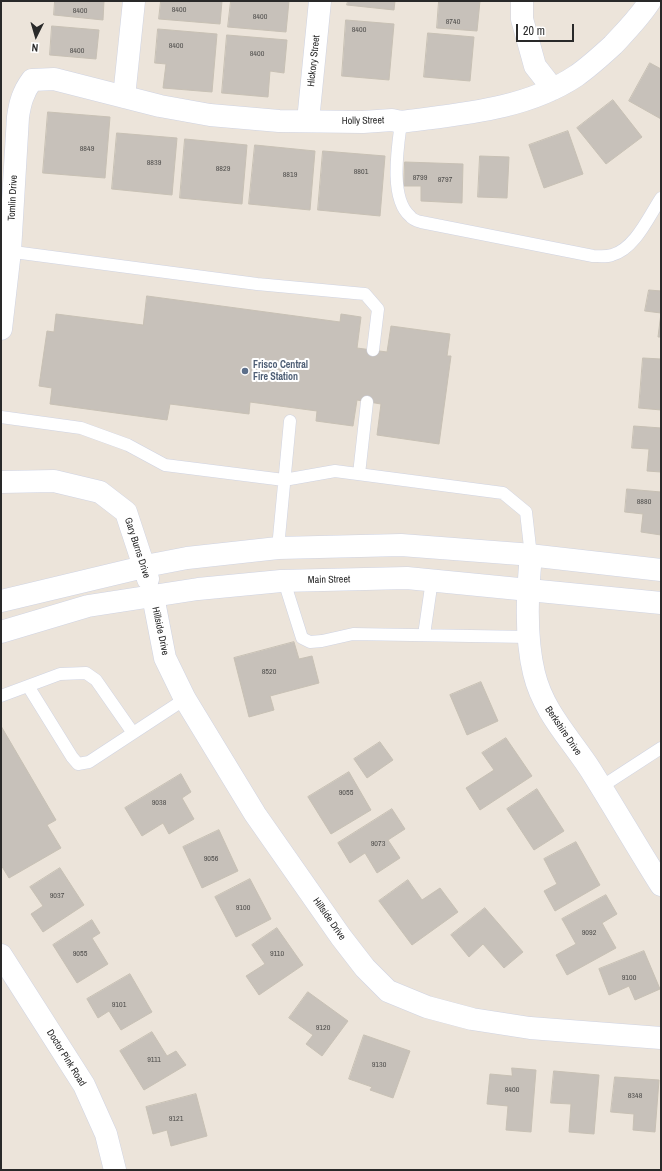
<!DOCTYPE html>
<html>
<head>
<meta charset="utf-8">
<style>
	body { margin:0 }
	#map { position:relative; width:662px; height:1171px; overflow:hidden; background:#ece4da; font-family:"Archivo Narrow",sans-serif }
	canvas { display:block }
	.frame { position:absolute; inset:0; border:2px solid #292929; pointer-events:none }
	.north { position:absolute; left:16px; top:16px; width:40px; height:40px; -webkit-text-stroke:3px #fff; paint-order:stroke; rotate:185deg; font-size:11px; font-weight:700; line-height:16px; text-align:center; color:#292929 }
	.north::after { content:''; display:block; margin:auto; width:14px; height:18px; background:#292929; clip-path:polygon(50% 0,100% 100%,50% 72%,0 100%) }
	.scale { position:absolute; left:516px; top:24px; width:58px; height:18px; box-sizing:border-box; border:2px solid #292929; border-top:0; padding-left:5px; font-size:12px; line-height:14px; white-space:nowrap; color:#292929; -webkit-text-stroke:3px #fff; paint-order:stroke }
</style>
</head>
<body>
<div id="map">
<canvas width="662" height="1171"></canvas>
<div class="frame"></div>
<div class="north">N</div>
<div class="scale">20 m</div>
</div>
<script>
const ctx = document.querySelector('canvas').getContext('2d');
ctx.lineJoin = 'round';
function fill(path, color) { ctx.fillStyle = color; ctx.fill(path, 'evenodd'); }
function strokePath(path, color, width, dash) { ctx.strokeStyle = color; ctx.lineWidth = width; ctx.lineCap = dash ? 'butt' : 'round'; ctx.setLineDash(dash || []); ctx.stroke(path); }
function label(font, color, halo, rows, align = 'center') {
  ctx.font = font + ' "Archivo Narrow",sans-serif'; ctx.lineWidth = 4; ctx.setLineDash([]); ctx.textBaseline = 'middle'; ctx.strokeStyle = halo; ctx.fillStyle = color; for (const [text, x, y, turn = 0] of rows) {
    ctx.save(); ctx.translate(x, y); ctx.rotate((+turn || 0) * Math.PI / 180); ctx.textAlign = isNaN(turn) ? turn : align; if (halo) ctx.strokeText(text, 0, 0); ctx.fillText(text, 0, 0); ctx.restore();
  }
}
const building = new Path2D(`
	M55 1H104L103 20 54 15Z
	M161 1H222L220 24 159 19Z
	M231 1H289L286 32 228 27Z
	M348 1H395L394 10 347 5Z
	M439 1H480L477 31 437 28Z
	M346 20 394 24 389 80 342 76Z
	M52 26 99 30 96 59 50 55Z
	M158 29 217 34 212 92 163 88 166 64 155 63Z
	M428 33 474 37 470 81 424 77Z
	M227 35 287 40 284 73 270 71 268 97 222 93Z
	M650 63 661 69V119L629 101Z
	M613 100 642 137 606 164 577 128Z
	M48 112 110 117 105 178 43 173Z
	M568 131 583 174 544 188 529 145Z
	M117 133 177 138 172 195 112 189Z
	M185 139 247 145 242 204 180 198Z
	M255 145 315 151 310 210 249 204Z
	M323 151 385 156 380 216 318 210Z
	M480 156 509 157 507 198 478 197Z
	M405 162 463 164 462 203 421 201V186H404Z
	M649 290 661 291V337H658L661 313 645 311Z
	M147 296 340 322 341 314 361 317 357 348 387 352 391 326 450 334 447 356H451L439 444 377 435 381 404 357 400 353 426 316 421 317 411 250 402 249 414 170 404 167 420 50 404 52 388 39 386 47 331 54 332 56 314 143 325Z
	M643 358 661 359V410L639 408Z
	M634 426 661 428V472L647 471 649 449 632 448Z
	M627 489 661 492V535L641 532 643 514 625 512Z
	M294 642 299 659 312 656 319 683 270 696 274 710 249 717 234 658Z
	M481 682 498 721 467 735 450 695Z
	M1 726 56 820 47 825 61 848 9 878 1 865Z
	M506 738 532 776 480 810 466 788 494 770 482 753Z
	M380 742 393 760 367 778 354 759Z
	M349 772 371 810 331 834 308 797Z
	M181 774 191 792 182 798 194 819 169 834 163 823 142 836 125 808Z
	M537 789 564 831 534 850 507 809Z
	M392 809 405 829 388 840 400 858 377 873 365 853 350 863 338 843Z
	M219 830 238 871 202 888 183 847Z
	M576 842 600 885 555 911 544 891 557 884 544 859Z
	M60 868 84 905 43 932 31 914 43 906 30 887Z
	M250 879 271 919 236 937 215 897Z
	M408 880 422 900 440 888 458 912 412 945 379 901Z
	M606 895 617 914 602 923 616 948 567 975 556 955 576 944 562 919Z
	M485 908 523 952 504 968 483 944 469 957 451 935Z
	M92 920 100 933 92 938 108 964 77 983 53 945Z
	M277 928 303 965 259 995 246 976 265 964 252 945Z
	M644 951 660 989 635 1000 629 986 609 995 599 969Z
	M130 974 152 1012 121 1030 109 1011 98 1018 87 999Z
	M308 992 348 1021 322 1056 306 1044 313 1035 289 1018Z
	M152 1032 167 1056 176 1051 186 1065 144 1090 120 1051Z
	M364 1035 410 1051 393 1098 370 1090 372 1087 349 1079Z
	M512 1068 536 1070 531 1132 506 1130 508 1106 487 1104 490 1074 512 1076Z
	M554 1071 599 1075 594 1134 569 1132 571 1104 551 1103Z
	M615 1077 659 1080 655 1132 633 1130 634 1114 611 1112Z
	M196 1094 207 1136 171 1146 167 1130 153 1134 146 1107Z`);
fill(building, '#c7c1ba');
strokePath(building, '#c7c0b4', 1);
const lane = new Path2D(`
	M401 122C398 146 389 198 410 216 412 219 417 221 421 222L593 256C599 256 606 257 612 255 635 249 649 216 661 198
	M6 251 257 284 365 294 378 309 373 350
	M1 417 81 428 128 445 165 465 284 480 335 471 503 493 526 512 531 556
	M359 474 367 402
	M278 548 290 421
	M284 581 302 638 310 642 322 641 353 634 529 637
	M424 635 432 580
	M28 686 72 757 78 764 89 762 185 699
	M1 696 60 674 86 673 96 680 133 733
	M601 787 661 748`);
const street = new Path2D(`
	M522 1V19L535 66 553 89
	M124 97 134 1
	M308 121 320 1
	M1 329 10 251 18 117C20 103 23 92 32 80L54 79 160 106 210 115 279 121 363 122 392 120 401 122C459 114 525 110 576 76 589 67 601 56 613 45 626 31 640 17 650 1
	M531 556C527 594 525 636 534 673 543 711 569 737 590 769 614 807 637 847 661 885
	M153 596 165 658 185 699 255 814 341 937 365 968 388 991 427 1007 472 1019 530 1028 661 1038
	M1 955 84 1085 106 1134 115 1170`);
const secondary = new Path2D(`
	M1 482 54 481 100 492 126 512 148 579
	M1 601 156 564 187 558 278 548 401 545 520 554 661 570
	M1 632 88 606 198 589 281 581 407 578 661 603`);
strokePath(lane, '#cfd3e2', 13);
strokePath(street, '#cfd3e2', 23);
strokePath(secondary, '#cfd3e2', 23);
strokePath(lane, '#fff', 12);
strokePath(street, '#fff', 22);
strokePath(secondary, '#fff', 22);
for (const [x, y, r, color] of [
	[245,371,4,"#5c6f8a"]
]) { const dot = new Path2D(); dot.arc(x, y, r, 0, 2 * Math.PI); ctx.fillStyle = color; ctx.fill(dot); strokePath(dot, '#fff', 1.5); }
label('8px', '#504f4d', null, [
	["8400",179,10],
	["8400",80,11],
	["8400",260,17],
	["8740",453,22],
	["8400",359,30],
	["8400",176,46],
	["8400",77,51],
	["8400",257,54],
	["8849",87,149],
	["8839",154,163],
	["8829",223,169],
	["8801",361,172],
	["8819",290,175],
	["8799",420,178],
	["8797",445,180],
	["8880",644,502],
	["8520",269,672],
	["9055",346,793],
	["9038",159,803],
	["9073",378,844],
	["9056",211,859],
	["9037",57,896],
	["9100",243,908],
	["9092",589,933],
	["9055",80,954],
	["9110",277,954],
	["9100",629,978],
	["9101",119,1005],
	["9120",323,1028],
	["9111",154,1060],
	["9130",379,1065],
	["8400",512,1090],
	["8348",635,1096],
	["9121",176,1119]
]);
label('10px', '#292929', '#fff', [
	["Hickory Street",314,61,-84],
	["Holly Street",363,121,-1],
	["Tomlin Drive",13,198,-87],
	["Gary Burns Drive",137,548,72],
	["Main Street",329,580,-1],
	["Hillside Drive",160,631,78],
	["Berkshire Drive",563,731,56],
	["Hillside Drive",329,919,55],
	["Doctor Pink Road",66,1058,58]
]);
label('bold 10px', '#4e5e75', '#fff', [
	["Frisco Central",253,365],
	["Fire Station",253,377]
], 'left');
</script>
</body>
</html>
